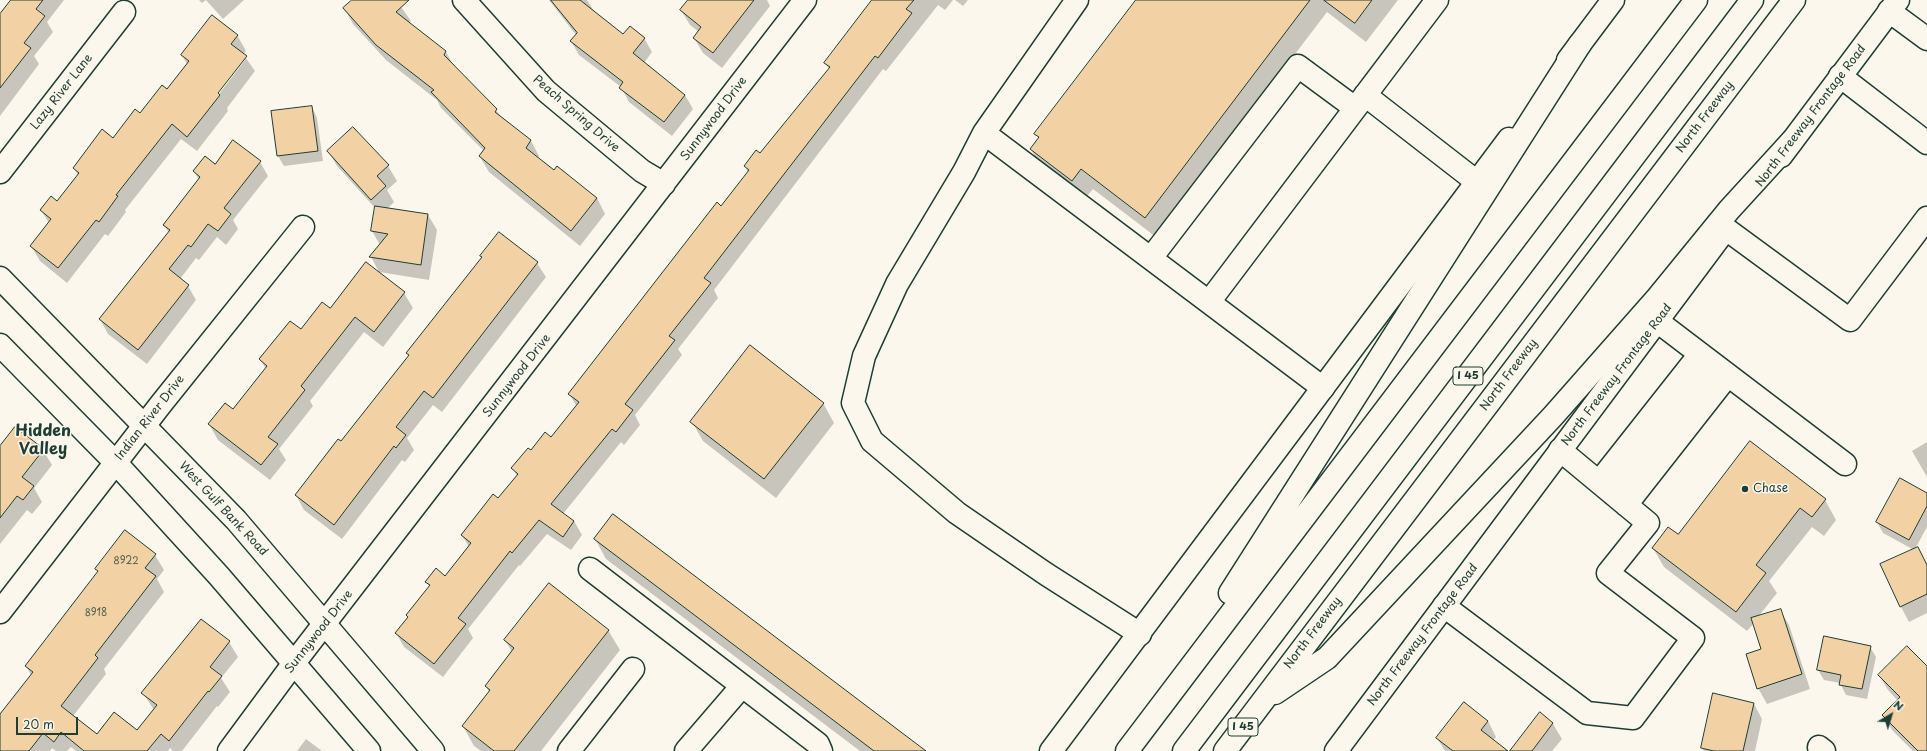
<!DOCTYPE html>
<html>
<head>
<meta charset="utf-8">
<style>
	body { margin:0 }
	#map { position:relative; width:1927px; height:751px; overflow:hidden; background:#fbf7ec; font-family:"Playpen Sans",sans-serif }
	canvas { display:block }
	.north { position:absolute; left:1871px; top:695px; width:40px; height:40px; -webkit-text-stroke:3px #fbf7ec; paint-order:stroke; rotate:38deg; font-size:11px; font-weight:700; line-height:16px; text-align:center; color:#1f3d34 }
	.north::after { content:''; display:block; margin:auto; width:14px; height:18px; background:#1f3d34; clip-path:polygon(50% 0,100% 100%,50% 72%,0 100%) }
	.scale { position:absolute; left:16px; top:717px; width:62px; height:18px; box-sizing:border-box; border:2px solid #1f3d34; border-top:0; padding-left:5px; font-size:12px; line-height:14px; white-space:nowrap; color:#1f3d34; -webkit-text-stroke:3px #fbf7ec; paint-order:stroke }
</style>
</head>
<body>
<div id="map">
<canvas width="1927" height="751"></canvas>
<div class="north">N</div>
<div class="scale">20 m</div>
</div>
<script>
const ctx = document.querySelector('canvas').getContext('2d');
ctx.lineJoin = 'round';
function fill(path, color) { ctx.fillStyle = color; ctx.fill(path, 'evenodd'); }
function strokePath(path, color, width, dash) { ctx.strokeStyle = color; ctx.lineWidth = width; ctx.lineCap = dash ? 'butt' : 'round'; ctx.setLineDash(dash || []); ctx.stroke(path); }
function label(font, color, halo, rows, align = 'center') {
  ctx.font = font + ' "Playpen Sans",sans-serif'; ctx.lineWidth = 3; ctx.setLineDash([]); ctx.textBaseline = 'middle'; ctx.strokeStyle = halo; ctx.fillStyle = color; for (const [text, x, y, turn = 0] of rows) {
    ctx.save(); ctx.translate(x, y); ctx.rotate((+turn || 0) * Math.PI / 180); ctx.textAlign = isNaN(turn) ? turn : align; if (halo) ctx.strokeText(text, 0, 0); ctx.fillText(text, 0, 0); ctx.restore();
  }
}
fill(new Path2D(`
	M12 0H64L47 22 53 32 34 56 39 64 0 116V16Z
	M199 0H206L202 3Z
	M206 0H244L223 19Z
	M353 0H396L411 21 409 23 446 52 454 66 496 110 501 117 531 141 539 156 538 158 554 171 597 198 605 214 580 246 489 172 480 157 484 151 441 108 437 100 386 60 353 24 344 8Z
	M549 0H587L595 13 624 35 644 38 652 52 644 63 685 95 693 109 672 136 629 102 621 87 579 55 571 41 576 35Z
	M689 0H767L770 6 722 68 703 53 694 38 699 32 690 25 681 10Z
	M873 0H953L945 10 938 5 886 71 883 69 714 290 718 298 678 349 682 355 635 415 640 425 624 445 621 442 563 514 574 521 582 535 571 550 547 534 520 566 519 565 468 629 473 638 443 677 404 647 396 633 430 587 426 582 446 577 469 547 462 535 498 500 517 476 513 468 531 452 552 439 577 407 570 395 748 173 745 166 760 154 829 69 825 63Z
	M955 0H968L963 6Z
	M1137 0H1398L1366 42 1327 12 1156 237 1093 189 1084 200 1042 169 1031 149 1039 139 1036 134Z
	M237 35 246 51 243 54 255 71 227 108 228 111 197 151 181 139 125 210 126 212 108 236 105 234 67 283 40 261 31 246 49 223 41 210 57 202 78 175 74 168 113 139 167 90 187 64 182 55ZM242 60H245L216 98 214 97Z
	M312 107 317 118 323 161 284 166 278 156 272 112Z
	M328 151 388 166 397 181 387 190 394 202 387 209 428 215 437 230 429 280 379 272 371 257 380 245 372 231 376 209 337 166Z
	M260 162 268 176 233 220 238 229 226 245 217 237 199 260 196 258 180 279 188 286 196 300 147 364 108 334 100 319 169 233 164 225 199 180 194 171 215 165Z
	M482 256 537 263 546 277 442 412 433 405 407 438 414 450 405 462 402 460 342 539 304 510 296 495 341 443 409 356 407 353 483 258Z
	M366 263 404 293 413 308 383 347 364 332 310 401 313 406 279 449 286 460 270 480 218 440 209 424 233 411 266 369 260 359 330 309Z
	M823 403 834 423 776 498 703 441 692 422Z
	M1927 442V477L1912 451Z
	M0 448 43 450 52 465 34 488 42 502 32 514 27 510 0 544Z
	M1927 494V527L1915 549 1918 548 1927 564V613L1909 622 1901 607 1914 550 1883 533 1877 522Z
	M1825 500 1836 520 1824 536 1812 527 1769 581 1777 593 1758 617 1780 610 1789 625 1810 689 1767 704 1758 688 1762 650 1754 623 1747 631 1664 567 1653 548 1678 536Z
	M595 539 924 751H860L606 559Z
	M155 555 164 570 157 579 164 592 104 669 106 674 73 716 98 736 137 731 154 710 143 693 229 642 238 657 221 678 230 692 218 707 217 706 182 751H173L170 748 168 751H76L71 747 67 751H56L52 748 50 751H0V732L31 675 26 666 98 572 96 569Z
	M608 630 620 650 541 751H481L474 746 463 726 489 692 486 686 512 652 505 640Z
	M1870 647 1876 657 1867 699 1846 695 1840 683 1824 680 1818 670Z
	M1927 668V751H1913L1892 730 1884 715 1898 701 1888 690 1879 675Z
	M1754 704 1762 719 1755 751H1704L1702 748Z
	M1540 714 1553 724 1562 739 1552 751H1511Z
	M1488 721 1496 737 1493 741 1506 751H1445L1437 738Z
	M306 739 322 751H297Z`), '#0003');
const building = new Path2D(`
	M11 0H43L36 9 45 16 24 43 31 48 0 88V14Z
	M352 0H409L396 12 446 51 444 55 497 109 495 112 531 140 526 148 554 170 557 166 597 198 571 231 479 156 485 148 431 92 434 90 376 45 343 8Z
	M551 0H580L623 34 630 26 645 38 633 53 685 95 664 122 619 88 623 82 570 41 577 33Z
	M688 0H754L713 53 693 38 701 27 680 10Z
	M872 0H914L906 9 912 13 878 58 875 56 704 278 711 283 669 336 675 340 625 404 633 410 616 432 612 429 551 504 574 521 563 537 539 520 512 553 510 551 458 618 466 624 434 664 395 633 408 617 406 615 430 585 425 582 436 568 445 576 471 543 461 535 493 494 498 498 518 474 511 468 528 448 531 450 545 432 551 437 579 402 568 394 717 202 721 206 749 170 744 166 756 150 760 153 830 67 824 63Z
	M1136 0H1310L1145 218 1081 169 1072 181 1030 149 1039 137 1034 134Z
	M1324 0H1372L1355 23Z
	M212 15 238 35 231 44 247 56 218 93 220 95 187 137 172 124 116 195 118 196 99 222 96 220 58 268 30 246 51 219 40 210 51 196 57 201 79 173 73 168 102 129 113 138 135 109 140 113 162 85 167 89 189 61 181 55Z
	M312 106 318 151 277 156 271 111Z
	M353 127 389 165 377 176 386 186 371 200 327 151Z
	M233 140 261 161 224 208 231 214 218 231 208 224 191 247 188 245 169 269 189 285 138 350 99 319 170 230 163 225 200 177 193 171 205 156 215 164Z
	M375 206 428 214 421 265 369 257 388 234 371 231Z
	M499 232 538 262 433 398 424 391 396 427 406 435 396 448 394 446 334 525 295 495 338 439 341 441 409 355 406 353 482 257 480 256Z
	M366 262 405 292 374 332 355 317 301 386 305 390 268 437 278 444 261 465 208 424 225 403 233 409 267 366 259 359 290 321 301 329 322 302 330 308Z
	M750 345 824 403 764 479 690 422Z
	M15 427 44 449 22 477 34 486 23 500 17 496 0 518V446Z
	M1750 441 1826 499 1812 517 1800 508 1756 565 1766 573 1736 612 1652 548 1668 527 1678 534Z
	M1900 478 1927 493V506L1909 540 1876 522Z
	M613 514 926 751H874L594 539Z
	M125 530 156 554 145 568 156 576 95 655 98 658 61 706 97 734 114 712 137 730 157 705 141 693 201 619 230 641 210 667 222 676 209 692 208 691 169 741 161 734 147 751H84L61 732 54 742 43 733 29 751H0V714L33 672 25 666 98 571 95 569Z
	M1918 547 1927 565V594L1900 607 1880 564Z
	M549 583 609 630 514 751H494L462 726 490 690 485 686 514 648 504 640Z
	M1781 609 1802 674 1757 689 1746 654 1761 649 1751 618Z
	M1824 636 1871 646 1862 689 1839 685 1841 675 1817 670Z
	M1907 646 1927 666V751H1918L1882 715 1900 697 1878 675Z
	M1713 693 1754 703 1743 751H1714L1701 748Z
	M1464 702 1488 721 1481 730 1508 751H1453L1436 738Z
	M1540 712 1553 723 1532 751H1510Z`);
fill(building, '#f2d2a4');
strokePath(building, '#1f3d34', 1);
const minor = new Path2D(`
	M464 0 546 91 642 171 664 184
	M1077 0 984 133 1323 388
	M1889 11 1927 39
	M1840 76 1927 143
	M1365 95 1477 182
	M984 133 964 172 897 284 864 356 853 403 872 441 957 513 1046 574 1140 634
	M0 172 124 12
	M1726 229 1850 320 1927 218
	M1151 258 1298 66 1355 108
	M1209 302 1437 0
	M1657 321 1845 464
	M1599 482 1700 354
	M1613 494 1713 364
	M1626 505 1728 375
	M590 569 818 744 821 751
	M1444 606 1587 713 1633 718 1693 638 1608 573 1648 523 1560 450
	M0 612 161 404 303 227
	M1819 747 1824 751
	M229 751 294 663 805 0
	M569 751 633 669
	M686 751 742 686`);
const major = new Path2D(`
	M1568 60 1613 0
	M1781 156 1898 0
	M0 278 236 520 433 751
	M0 345 115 462 219 576 369 751
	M1051 751 1509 139
	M1336 751 1725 230`);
const highway = new Path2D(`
	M1230 593 1580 44
	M1275 693 1327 658 1553 416 1658 297 1729 210 1792 141
	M1127 751 1696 0
	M1184 751 1752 0
	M1225 751 1794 0`);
strokePath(minor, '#1f3d34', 25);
strokePath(major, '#1f3d34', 25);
strokePath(highway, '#1f3d34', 25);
strokePath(minor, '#fbf7ec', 22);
strokePath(major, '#fbf7ec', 22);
strokePath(highway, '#fbf7ec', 22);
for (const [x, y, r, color] of [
	[1745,489,4,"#1f3d34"]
]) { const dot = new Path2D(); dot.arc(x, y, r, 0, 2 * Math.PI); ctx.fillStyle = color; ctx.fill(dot); strokePath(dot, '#fbf7ec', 1.5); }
label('10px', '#546250', null, [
	["8922",126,561],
	["8918",96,613]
]);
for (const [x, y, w] of [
	[1468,376,30],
	[1243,727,30]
]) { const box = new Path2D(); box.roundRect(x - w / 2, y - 9, w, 18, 3); ctx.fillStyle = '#fbf7ec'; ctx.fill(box); strokePath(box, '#1f3d34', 1); }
label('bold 11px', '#1f3d34', null, [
	["I 45",1468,376],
	["I 45",1243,727]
]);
label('12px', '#1f3d34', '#fbf7ec', [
	["Lazy River Lane",62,92,-52],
	["Peach Spring Drive",576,114,41],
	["North Freeway Frontage Road",1811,116,-53],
	["North Freeway",1705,117,-53],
	["Sunnywood Drive",714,119,-53],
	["North Freeway",1509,375,-53],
	["North Freeway Frontage Road",1617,375,-53],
	["Sunnywood Drive",517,376,-52],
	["Indian River Drive",150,418,-52],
	["West Gulf Bank Road",223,509,47],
	["Sunnywood Drive",319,632,-52],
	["North Freeway",1313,633,-53],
	["North Freeway Frontage Road",1423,635,-53]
]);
label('12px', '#1f3d34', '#fbf7ec', [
	["Chase",1753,489]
], 'left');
label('bold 16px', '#1f3d34', '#fbf7ec', [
	["Hidden",43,432],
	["Valley",43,450]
]);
</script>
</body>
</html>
